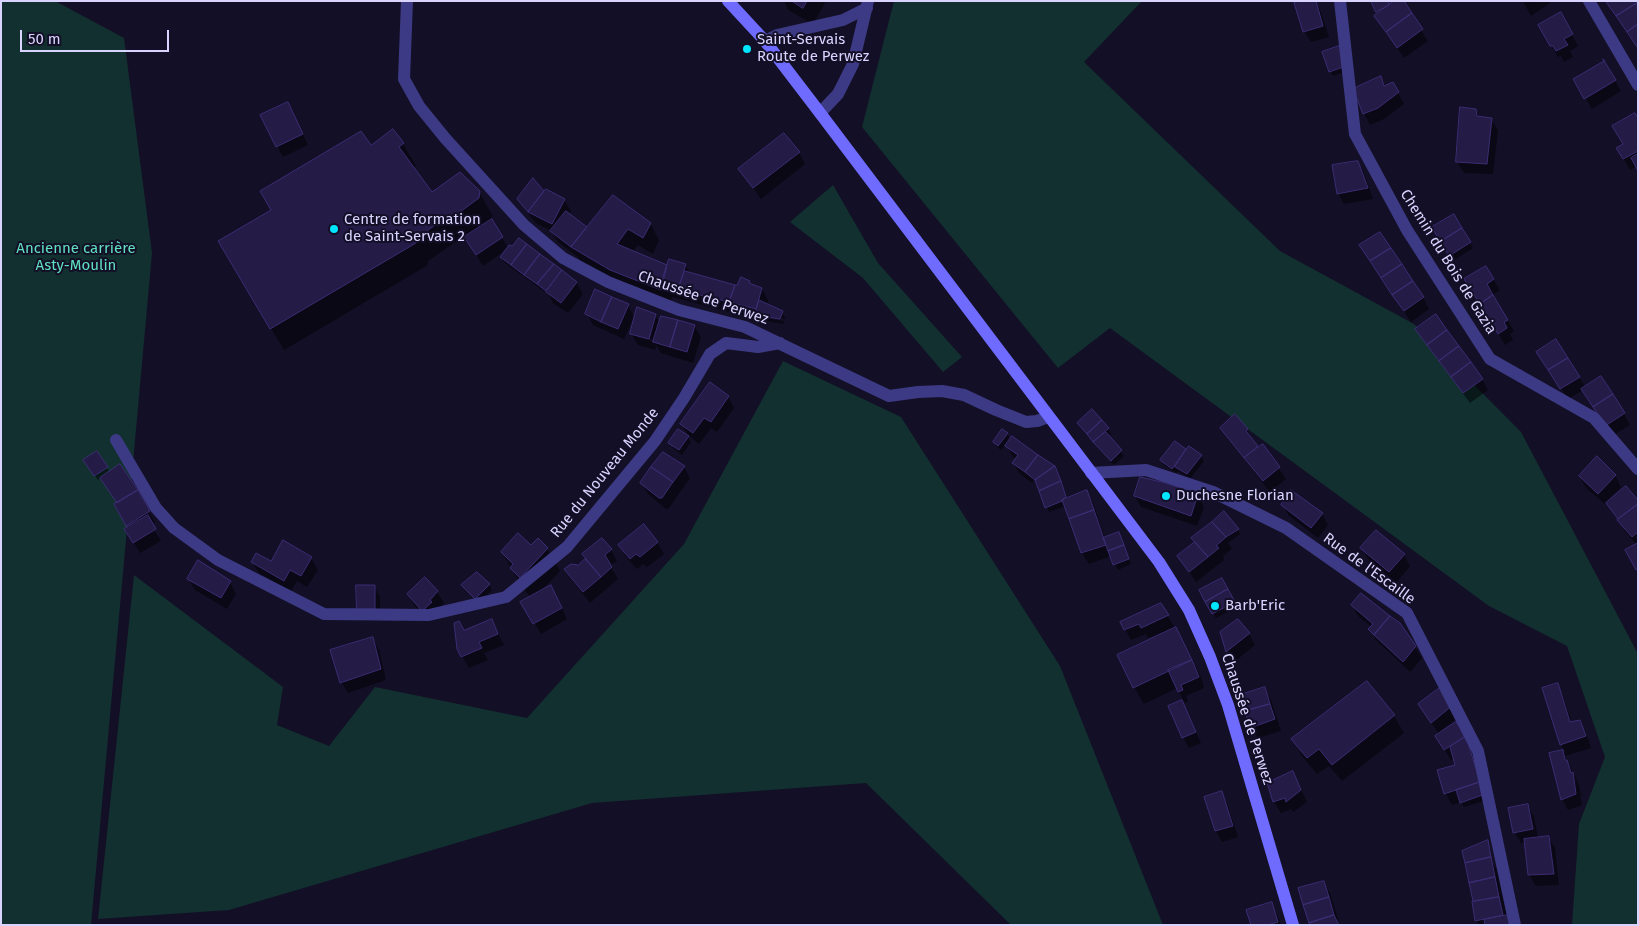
<!DOCTYPE html>
<html>
<head>
<meta charset="utf-8">
<style>
	body { margin:0 }
	#map { position:relative; width:1639px; height:926px; overflow:hidden; background:#130f26; font-family:"Fira Sans",sans-serif }
	canvas { display:block }
	.frame { position:absolute; inset:0; border:2px solid #d9d4ff; pointer-events:none }
	.scale { position:absolute; left:20px; top:30px; width:149px; height:22px; box-sizing:border-box; border:2px solid #d9d4ff; border-top:0; padding-left:6px; font-size:15px; line-height:18px; white-space:nowrap; color:#d9d4ff; -webkit-text-stroke:4px #130f26; paint-order:stroke }
</style>
</head>
<body>
<div id="map">
<canvas width="1639" height="926"></canvas>
<div class="frame"></div>
<div class="scale">50 m</div>
</div>
<script>
const ctx = document.querySelector('canvas').getContext('2d');
ctx.lineJoin = 'round';
function fill(path, color) { ctx.fillStyle = color; ctx.fill(path, 'evenodd'); }
function strokePath(path, color, width, dash) { ctx.strokeStyle = color; ctx.lineWidth = width; ctx.lineCap = dash ? 'butt' : 'round'; ctx.setLineDash(dash || []); ctx.stroke(path); }
function label(font, color, halo, rows, align = 'center') {
  ctx.font = font + ' "Fira Sans",sans-serif'; ctx.lineWidth = 4; ctx.setLineDash([]); ctx.textBaseline = 'middle'; ctx.strokeStyle = halo; ctx.fillStyle = color; for (const [text, x, y, turn = 0] of rows) {
    ctx.save(); ctx.translate(x, y); ctx.rotate((+turn || 0) * Math.PI / 180); ctx.textAlign = isNaN(turn) ? turn : align; if (halo) ctx.strokeText(text, 0, 0); ctx.fillText(text, 0, 0); ctx.restore();
  }
}
fill(new Path2D(`
	M1 1H55L124 38 152 253 91 925H1Z
	M894 1H1142L1084 62 1280 251 1414 324 1521 432 1638 654V925H1572L1579 824 1605 757 1567 646 1489 606 1110 328 1058 368 862 127Z
	M833 185 878 263 962 357 943 372 863 278 790 222Z
	M783 361 901 417 1060 666 1163 925H1011L866 783 592 803 229 910 98 919 134 575 283 687 277 725 329 746 375 687 527 718 684 544Z`), '#12302f');
fill(new Path2D(`
	M784 1H826L813 24 788 10Z
	M1316 1 1320 10 1329 37 1311 42 1304 31Z
	M1372 1H1392L1393 4 1402 1 1428 41 1404 58 1376 17 1378 14Z
	M1523 1H1553L1531 16Z
	M1605 1H1635L1638 5V48Z
	M1560 14 1578 46 1570 51 1573 57 1564 62 1561 56 1558 57 1540 26Z
	M1339 47 1348 71 1333 76 1330 71Z
	M1604 62 1621 91 1592 109 1586 99 1613 83Z
	M1381 78 1386 87 1393 84 1404 104 1384 119 1370 125 1364 113Z
	M1476 110 1480 118 1491 119 1498 130 1493 174 1464 173 1457 162Z
	M293 114 308 145 283 157 277 146Z
	M1638 120V168L1637 166 1630 170 1618 149 1624 145Z
	M403 144 416 166 413 168 431 194 479 192 492 215 491 220 508 248H512L519 240 576 282 583 294 568 313 553 303 549 295 504 262 501 257 506 250 483 266 466 238 462 241 460 239 428 261V265L284 350 232 264 273 210 370 147Z
	M799 153 805 164 761 199 740 169Z
	M1358 162 1364 173 1373 199 1344 204 1338 193Z
	M543 192 544 194 564 200 571 211 569 215 587 229 650 223 659 240 653 254 638 245 633 252 666 266 668 269 685 265 690 274 738 287 749 282 750 285 762 289 768 300 767 305 782 312 785 317V319L764 315V318L784 321 783 324 760 320 672 297 670 306 582 264 579 258 558 242 551 231 536 223 521 204Z
	M1454 216 1473 248 1453 261 1433 227Z
	M1367 256 1423 297 1429 309 1411 322Z
	M1493 279 1500 290 1492 295 1514 331 1510 334 1513 340 1505 345 1466 280Z
	M628 305 634 317 624 339 593 325 587 314Z
	M655 315 660 323 694 326 701 337 693 363 661 353 656 345 655 350 638 345 631 334ZM638 335 655 340V342L638 337Z
	M1416 329 1482 379 1488 390 1470 403 1423 340Z
	M1544 363 1579 377 1585 387 1624 414 1630 425 1612 436 1583 390 1568 399Z
	M728 396 734 408 717 432 711 428 699 444 688 435 682 424Z
	M1235 416 1247 430 1258 448 1263 446 1286 479 1270 492 1228 439 1222 428Z
	M1079 423 1108 429 1111 434 1108 437 1124 456 1114 465Z
	M1007 434 1011 441 1054 467 1067 499 1087 492 1093 503 1105 538H1121L1131 564 1118 570 1111 556 1089 564 1082 553 1066 506 1049 512 1038 484 1034 480 1032 483 1020 474 1013 463 1016 459 1013 457 1006 444 1001 450 997 447 994 442Z
	M688 437 691 442 682 455 673 448 670 443Z
	M1175 443 1187 451 1201 456 1204 461 1190 479 1178 471 1176 473 1165 466 1162 461Z
	M88 466 107 468 110 473 148 511 155 522 151 525 161 541 140 553 126 529 129 528 115 505 118 504 101 478 98 480Z
	M684 467 690 478 669 508 666 509 648 494 642 483Z
	M1615 475 1621 487 1609 499 1638 501V571L1626 551 1637 545 1625 531 1607 502 1605 504 1586 488 1580 477Z
	M1166 484 1198 495 1204 507 1197 526 1141 507 1135 496Z
	M1283 505 1322 514 1328 525 1318 538 1289 516Z
	M1238 529 1240 534 1228 543 1232 549 1223 556 1224 560 1196 582 1179 556Z
	M538 540 547 549 560 571 541 591 557 598 567 619 541 634 522 602 531 597 524 590 502 552 531 547Z
	M657 542 664 554 647 567 643 564 637 569 626 557 620 546Z
	M1362 548 1404 555 1410 566 1396 583 1368 559Z
	M611 550 617 561 610 566 618 579 590 603 572 580 566 569 578 567 586 559 584 555Z
	M311 558 318 570 307 587 297 581 291 591 259 573 252 562 271 563Z
	M189 579 230 582 236 594 227 609 195 590Z
	M425 579 437 592 444 603 429 621 415 606 408 595Z
	M1222 579 1237 607 1216 618 1201 591Z
	M462 585H489L492 590 479 603 465 590Z
	M374 586 380 597V620L364 621 358 610Z
	M1161 605 1185 645 1201 677 1204 688 1186 696 1188 701 1185 703 1177 688 1144 704 1134 687 1164 634 1163 632 1148 638 1146 634 1131 640 1125 629Z
	M1352 605 1399 624 1422 658 1410 672 1376 640 1370 629 1372 627 1358 616Z
	M491 620 504 645 484 653 488 660 469 668 458 648 464 631Z
	M1222 633 1249 634 1255 645 1234 662 1228 652Z
	M373 639 379 650 386 680 348 693 341 682Z
	M1557 685 1563 696 1572 723 1579 722 1586 733 1591 748 1565 756 1579 785 1581 796H1580L1582 805 1568 810 1562 799 1550 754 1565 751 1561 744Z
	M1264 689 1271 700 1281 731 1258 738 1251 727Z
	M1441 689 1459 717 1440 731 1441 733 1456 723 1472 749 1487 800 1464 807 1461 802 1452 805 1446 794 1438 771 1456 765 1455 759 1451 760 1443 747 1439 734 1426 715Z
	M1182 702 1201 743 1189 748 1183 737Z
	M1394 716 1404 733 1342 781 1329 766 1317 774 1302 756 1293 740Z
	M1293 773 1307 802 1293 812 1291 809 1281 813 1274 802 1268 784Z
	M1221 792 1227 803 1238 837 1222 842 1216 831 1205 798Z
	M1527 805 1534 816 1538 839 1548 837 1555 848 1559 885 1536 886 1529 875 1526 843H1521L1514 832Z
	M1487 842 1490 847 1493 864 1497 870 1507 917 1511 925H1479L1476 921 1466 863Z
	M1323 882 1330 893 1340 925H1311Z
	M1271 903 1277 914 1281 925H1252Z`), '#0007');
const building = new Path2D(`
	M792 1H807L803 8Z
	M1300 1H1316L1323 26 1303 32 1294 3Z
	M1371 1H1389V5L1376 12Z
	M1394 1H1404L1412 13 1386 32 1374 16Z
	M1636 1 1637 3 1616 16 1606 2Z
	M1637 3 1638 24 1627 32 1616 16Z
	M1561 12 1573 34 1564 39 1568 45 1556 51 1553 46H1550L1538 25Z
	M1412 13 1423 29 1397 48 1386 32Z
	M1638 24V47H1637L1627 32Z
	M1339 46 1346 66 1329 72 1322 52Z
	M1603 59 1616 80 1584 99 1573 79 1604 61Z
	M1381 76 1384 86 1393 82 1399 92 1378 108 1363 114 1353 89Z
	M288 102 303 134 276 147 260 115Z
	M1460 107 1476 109 1477 116 1492 118 1487 164 1456 162Z
	M1635 113 1638 118V151L1623 159 1616 148 1623 144 1612 126Z
	M393 129 404 143 399 147 432 192 460 172 480 191 479 198 449 220 446 217 416 239V243L270 329 218 241 271 210 260 191 361 131 371 145Z
	M784 133 800 152 753 188 738 169Z
	M1638 154V171L1631 158Z
	M1358 161 1368 188 1337 194 1332 165Z
	M533 178 544 191 528 212 517 199Z
	M546 189 565 199 552 224 528 212Z
	M613 195 651 223 643 238 628 229 617 244 667 265 661 290 610 270 571 247Z
	M566 211 587 227 571 247 550 231Z
	M1454 214 1462 228 1440 242 1432 227Z
	M492 219 503 237 476 255 464 237Z
	M1462 228 1471 242 1449 256 1440 242Z
	M1380 232 1391 248 1370 261 1359 245Z
	M519 238 527 244 511 265 500 257 509 245 512 246Z
	M527 244 540 254 524 275 511 265Z
	M1391 248 1402 264 1381 278 1370 261Z
	M540 254 554 264 537 284 524 275Z
	M669 259 686 264 678 290 661 285Z
	M554 264 562 270 546 291 537 284Z
	M1402 264 1413 281 1392 295 1381 278Z
	M1486 266 1494 279 1487 284 1493 295 1480 304 1464 279Z
	M562 270 577 282 561 303 546 292Z
	M685 271 735 285 729 302 678 290Z
	M741 277 750 281 749 283 762 288 756 309 729 302 735 285H737Z
	M1413 281 1424 297 1404 311 1392 295Z
	M595 289 612 297 601 322 585 314Z
	M1493 295 1508 320 1504 322 1507 328 1498 334 1480 304Z
	M612 297 629 304 618 329 601 322Z
	M759 300 783 311 780 319 755 315Z
	M637 307 656 314 649 339 630 334Z
	M1436 314 1447 330 1427 345 1415 329Z
	M661 316 678 320 670 347 653 342Z
	M678 320 695 325 687 352 670 347Z
	M1447 330 1459 346 1439 361 1427 345Z
	M1556 339 1568 358 1548 370 1536 352Z
	M1459 346 1471 362 1451 377 1439 361Z
	M1568 358 1580 377 1560 389 1548 370Z
	M1471 362 1483 379 1463 393 1451 377Z
	M1601 376 1613 394 1593 407 1581 389Z
	M710 382 729 396 711 422 704 418 693 433 680 424Z
	M1613 394 1625 413 1605 426 1593 407Z
	M1092 409 1102 420 1087 434 1077 423Z
	M1235 414 1248 429 1246 431 1258 446 1244 458 1220 428Z
	M1102 420 1109 428 1093 442 1087 434Z
	M678 429 689 436 679 450 668 443Z
	M1002 429 1008 433 998 446 993 442Z
	M1106 432 1122 450 1111 461 1093 442Z
	M1012 436 1038 455 1025 472 1012 463 1018 455 1005 446Z
	M1175 441 1186 449 1172 469 1160 460Z
	M1263 444 1280 467 1263 481 1244 458Z
	M1189 446 1202 455 1187 474 1175 467Z
	M97 451 108 467 94 476 83 460Z
	M663 452 685 466 673 482 651 467Z
	M1038 455 1055 466 1035 480 1025 472Z
	M1597 456 1616 475 1598 494 1579 476Z
	M120 464 138 490 117 503 100 478Z
	M1055 466 1061 481 1039 491 1035 480Z
	M651 467 673 482 662 498H659L640 483Z
	M1140 477 1166 483 1198 494 1191 516 1134 496Z
	M1061 481 1066 497 1062 501 1045 508 1039 491Z
	M1626 486 1638 500V504L1618 519 1606 503Z
	M138 490 150 511 126 526 114 504Z
	M1087 490 1094 510 1069 519 1062 500Z
	M1291 490 1323 513 1311 528 1281 505Z
	M1638 504V532L1632 537 1617 520Z
	M1094 510 1106 545 1081 553 1069 519Z
	M1224 511 1239 529 1226 537 1212 522Z
	M148 515 156 529 133 543 124 529Z
	M1212 522 1226 537 1216 546 1219 548 1208 557 1191 538Z
	M644 524 658 542 640 557 636 554 630 559 618 545Z
	M1376 530 1405 554 1389 572 1360 548Z
	M1119 532 1124 545 1108 551 1103 538Z
	M518 533 531 545 538 538 548 548 520 578 510 568 513 564 501 552Z
	M602 538 612 549 605 555 612 567 601 577 582 554Z
	M283 540 312 557 301 576 290 570 284 581 251 562 256 553 271 561Z
	M1195 542 1208 557 1189 572 1177 556Z
	M1638 543V569L1636 570 1625 550Z
	M1124 545 1129 559 1113 565 1108 551Z
	M585 559 601 577 583 592 564 569 571 564 578 565Z
	M198 560 231 581 221 598 187 579Z
	M477 572 490 584 475 599 461 585Z
	M425 577 438 591 430 600 432 602 422 611 407 594Z
	M1222 578 1228 589 1205 602 1199 590Z
	M356 585H375V609L357 610Z
	M551 585 562 608 533 624 520 602Z
	M1228 589 1235 602 1212 614 1205 602Z
	M1361 593 1390 616 1374 635 1368 629 1373 624 1351 605Z
	M1161 603 1169 615 1141 628 1139 624 1124 630 1120 622Z
	M1390 616 1400 623 1416 646 1403 662 1374 635Z
	M492 619 498 634 479 642 482 648 461 657 457 649 454 623 459 621 464 630Z
	M1238 619 1250 633 1226 652 1220 632Z
	M1176 627 1192 660 1133 688 1117 655Z
	M373 637 381 669 340 683 330 650Z
	M1192 660 1199 677 1181 685 1183 690 1178 692 1168 670Z
	M1367 681 1395 715 1332 765 1319 749 1307 758 1291 739Z
	M1558 683 1570 722 1580 720 1586 736 1560 745 1542 688Z
	M1265 687 1270 704 1245 711 1240 695Z
	M1441 687 1453 705 1431 723 1418 704Z
	M1182 700 1196 732 1182 738 1168 706Z
	M1270 704 1275 719 1250 728 1245 711Z
	M1456 722 1466 736 1444 750 1435 736Z
	M1466 736 1480 782 1444 794 1437 770 1455 765 1450 747Z
	M1563 750 1565 760H1567L1571 773 1573 772 1576 794 1561 800 1549 753Z
	M1293 771 1301 790 1286 802 1285 798 1273 802 1267 783Z
	M1480 782 1485 794 1460 803 1456 790Z
	M1222 791 1233 826 1215 831 1204 797Z
	M1528 804 1533 829 1513 833 1508 808Z
	M1549 836 1554 874 1528 875 1524 839Z
	M1488 840 1491 857 1465 863 1462 851Z
	M1491 857 1495 877 1469 883 1465 863Z
	M1495 877 1499 897 1473 901 1469 883Z
	M1324 881 1329 897 1303 905 1298 888Z
	M1329 897 1334 915 1309 923 1303 905Z
	M1499 897 1503 915 1475 921 1472 902Z
	M1272 902 1278 922 1268 925H1251L1246 910Z
	M1334 915 1339 925H1310L1309 923Z
	M1508 915 1510 925H1485L1484 920Z`);
fill(building, '#241b47');
strokePath(building, '#3b2d73', 1);
strokePath(new Path2D(`
	M407 1 404 79 419 106 445 138 524 225 563 258 608 282 679 310 745 327 889 396 918 392 942 391 964 395 996 410 1026 422 1037 421 1048 417
	M1340 1 1355 134 1407 230 1490 359 1594 418 1638 469
	M1589 1 1638 85
	M765 41 777 35 843 20 867 8
	M820 113 838 94 853 64 868 1
	M116 440 156 508 174 528 218 560 324 614 429 615 506 597 567 547 655 441 684 398 710 354 726 343 758 347 780 343
	M1091 473 1146 470 1213 492 1286 528 1407 613 1478 751 1515 925`), '#3d3a85', 12);
strokePath(new Path2D(`
	M728 1 765 41 820 113 1159 562 1189 610 1210 657 1228 705 1293 925`), '#6f6bff', 12);
for (const [x, y, r, color] of [
	[747,49,5,"#00e5ff"],
	[334,229,5,"#00e5ff"],
	[1166,496,5,"#00e5ff"],
	[1215,606,5,"#00e5ff"]
]) { const dot = new Path2D(); dot.arc(x, y, r, 0, 2 * Math.PI); ctx.fillStyle = color; ctx.fill(dot); strokePath(dot, '#130f26', 2); }
label('15px', '#d9d4ff', '#130f26', [
	["Saint-Servais",757,40],
	["Route de Perwez",757,57],
	["Centre de formation",344,220],
	["de Saint-Servais 2",344,237],
	["Duchesne Florian",1176,496],
	["Barb'Eric",1225,606]
], 'left');
label('15px', '#5fe0c0', '#130f26', [
	["Ancienne carrière",76,249],
	["Asty-Moulin",76,266]
]);
label('15px', '#d9d4ff', '#130f26', [
	["Chemin du Bois de Gazia",1448,262,58],
	["Chaussée de Perwez",703,298,19],
	["Rue du Nouveau Monde",605,473,-51],
	["Rue de l'Escaille",1369,569,36],
	["Chaussée de Perwez",1247,719,72]
]);
</script>
</body>
</html>
